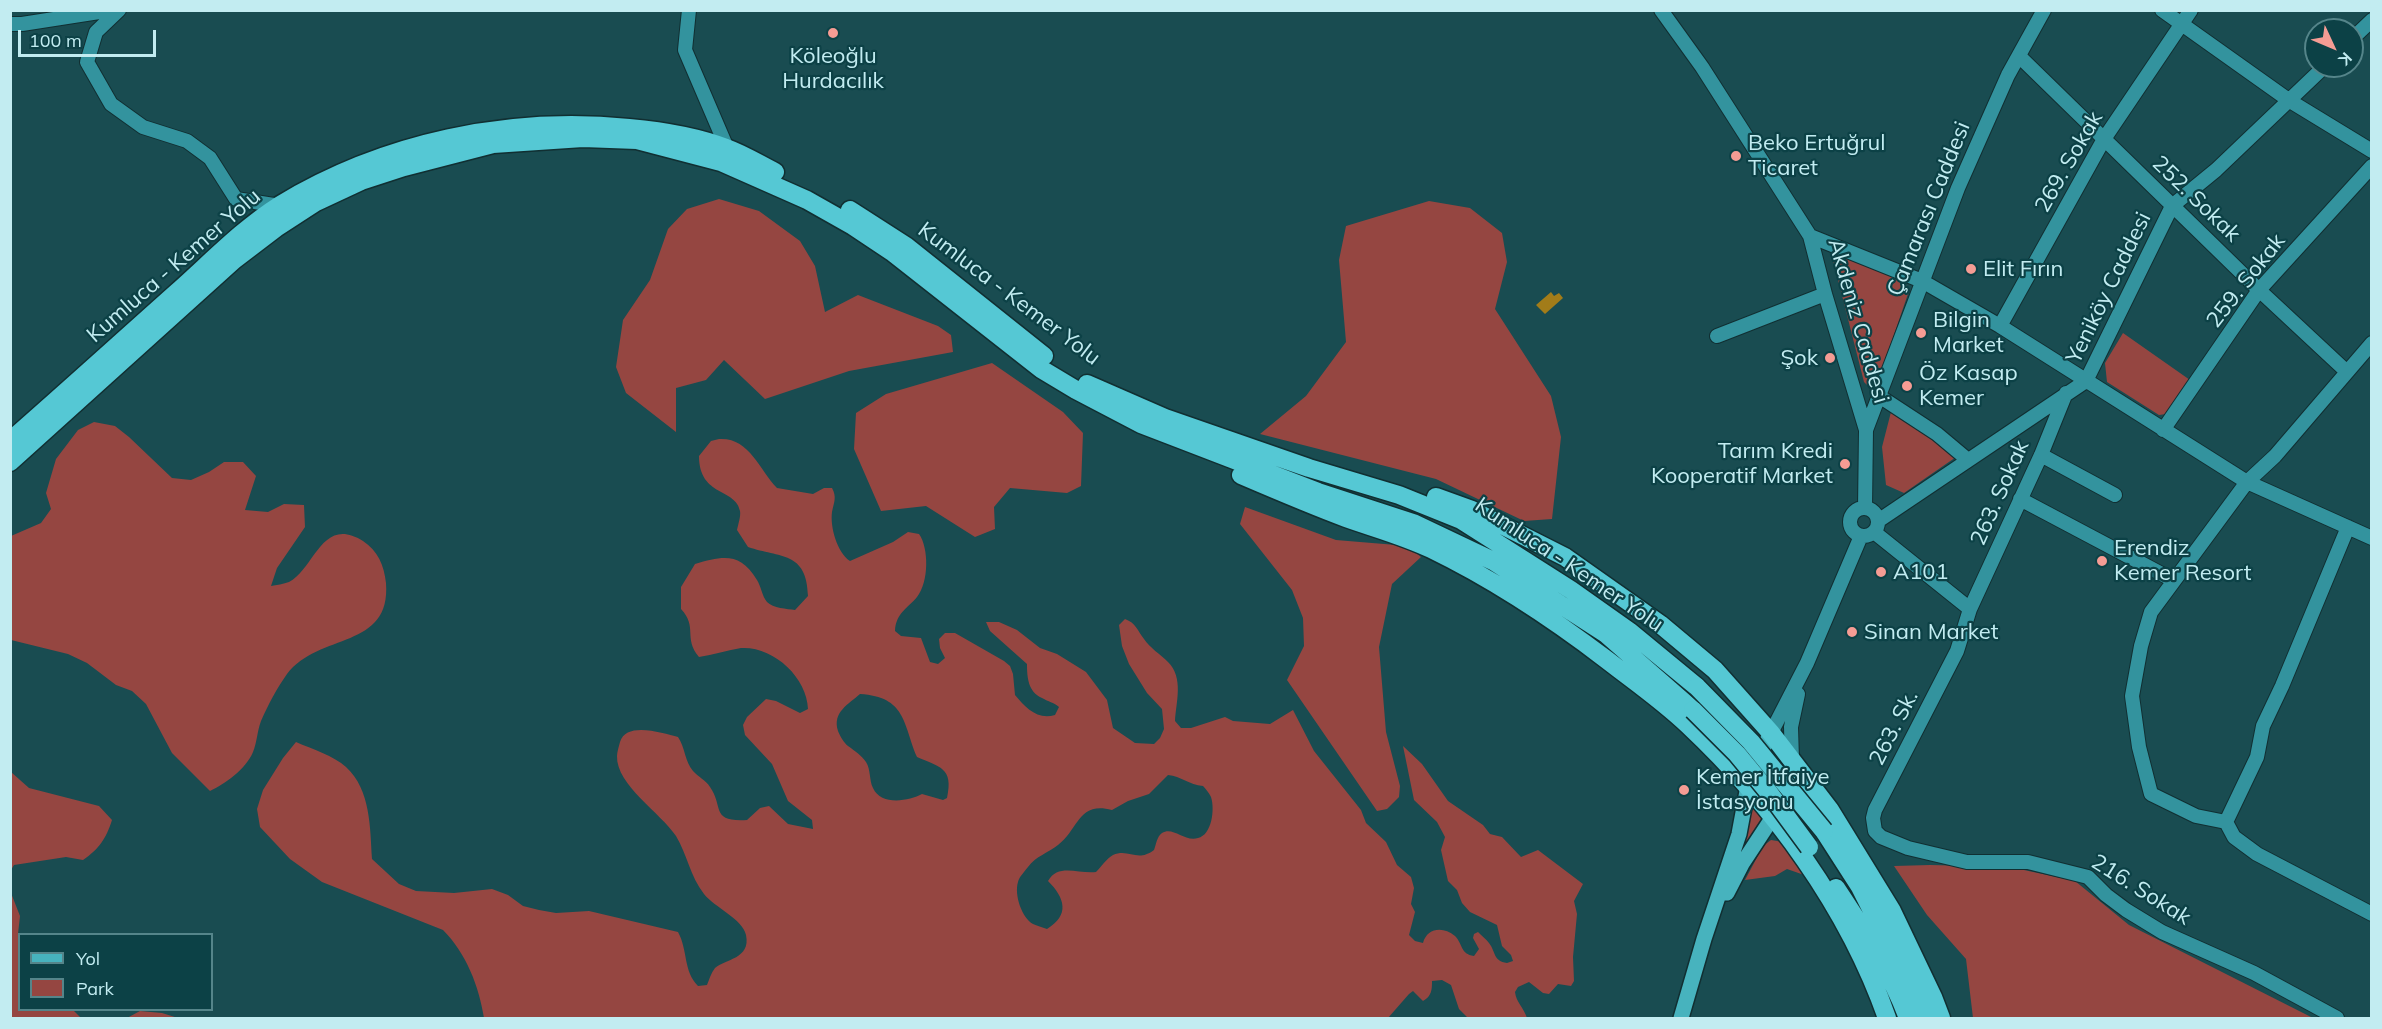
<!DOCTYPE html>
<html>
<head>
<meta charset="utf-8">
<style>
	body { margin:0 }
	#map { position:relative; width:2382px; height:1029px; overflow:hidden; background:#194c51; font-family:Mulish,sans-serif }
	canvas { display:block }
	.frame { position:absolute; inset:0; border:12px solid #c2ecf1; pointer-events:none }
	.legend { position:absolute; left:18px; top:933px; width:195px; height:78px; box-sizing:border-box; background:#0c4146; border:2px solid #55858a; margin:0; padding:8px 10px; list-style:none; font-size:18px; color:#c2ecf1 }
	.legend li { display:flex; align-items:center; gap:12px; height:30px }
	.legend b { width:30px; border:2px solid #55858a }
	.north { position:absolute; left:2304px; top:18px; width:60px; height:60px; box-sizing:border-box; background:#0c4146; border:2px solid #55858a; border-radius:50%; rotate:134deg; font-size:16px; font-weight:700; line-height:24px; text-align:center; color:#c2ecf1 }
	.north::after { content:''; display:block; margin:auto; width:21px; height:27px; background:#f59c94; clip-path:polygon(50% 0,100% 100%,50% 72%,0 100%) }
	.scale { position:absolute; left:18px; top:30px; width:138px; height:27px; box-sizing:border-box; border:3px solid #c2ecf1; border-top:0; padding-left:8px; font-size:18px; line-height:21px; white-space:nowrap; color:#c2ecf1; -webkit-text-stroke:4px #0c4146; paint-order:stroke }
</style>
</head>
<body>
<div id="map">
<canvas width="2382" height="1029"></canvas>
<div class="frame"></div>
<ul class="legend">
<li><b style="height:8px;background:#47b3be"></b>Yol</li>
<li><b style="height:16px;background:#954641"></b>Park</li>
</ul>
<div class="north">K</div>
<div class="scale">100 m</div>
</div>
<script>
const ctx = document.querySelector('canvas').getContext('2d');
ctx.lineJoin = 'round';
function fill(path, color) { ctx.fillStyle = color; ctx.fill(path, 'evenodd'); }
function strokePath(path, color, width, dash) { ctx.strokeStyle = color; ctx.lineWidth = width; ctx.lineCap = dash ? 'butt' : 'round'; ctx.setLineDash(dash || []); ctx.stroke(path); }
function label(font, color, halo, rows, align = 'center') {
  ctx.font = font + ' Mulish,sans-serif'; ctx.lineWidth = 4.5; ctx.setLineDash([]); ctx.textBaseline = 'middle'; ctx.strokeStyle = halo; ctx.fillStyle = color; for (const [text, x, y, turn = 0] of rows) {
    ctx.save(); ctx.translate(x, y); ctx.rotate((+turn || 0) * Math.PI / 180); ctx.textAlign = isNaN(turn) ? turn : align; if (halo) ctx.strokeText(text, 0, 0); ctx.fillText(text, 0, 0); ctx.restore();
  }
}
fill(new Path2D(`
	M719 199 759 211 800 241 815 266 825 312 858 295 938 326 951 335 953 352 849 371 765 399 724 360 706 380 676 388V432L626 393 616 367 623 320 650 280 668 229 687 209Z
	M1429 201 1470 208 1502 233 1507 262 1495 309 1551 396 1561 437 1552 519 1524 521 1436 479 1260 434 1306 396 1346 342 1339 260 1346 226Z
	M1838 254 1902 276 1909 291 1878 381 1872 386H1868L1864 382 1833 260Z
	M2123 333 2190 380 2166 414 2159 415 2107 382 2105 363Z
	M992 363 1063 412 1083 433 1081 486 1067 493 1010 488 994 507 995 529 975 537 926 506 881 511 854 449 856 413 886 394Z
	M1891 412 1959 455 1904 493 1886 485 1882 447Z
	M94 422 115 426 129 437 172 478 191 480 209 472 224 462H243L256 476 245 510 268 512 284 504 304 505 305 527 277 568 271 586C276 585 284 584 289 582 315 568 322 515 363 541 378 551 384 565 386 583 391 650 319 632 287 674 277 688 268 705 261 721 257 732 257 742 253 752 246 769 225 784 210 791L172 753 146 704 132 691 116 685 87 663 68 654 11 640V536L41 523 51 509 46 493 56 459 78 430Z
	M719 439C749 437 759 469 777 488L813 494 824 488H832C837 497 834 502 832 512 830 527 837 552 850 561L893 542 908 532 919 534C929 548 929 582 917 597 907 609 896 613 895 631L901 636 921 638 930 662 938 664 945 658 940 648 939 639 945 633H955L1004 661 1010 666 1013 674 1015 695C1026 708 1037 720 1055 715L1059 707C1053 702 1049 702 1042 698 1028 692 1027 677 1027 664L990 631 986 622H999L1017 630 1040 648 1057 654 1086 672 1107 700 1113 728 1135 743 1154 744 1160 738 1164 729 1162 709 1147 693 1129 664 1122 646 1119 625 1125 619C1136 623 1137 630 1144 639 1150 648 1160 654 1168 662 1184 678 1176 702 1175 721L1181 728H1191L1225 717 1233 721 1270 724 1293 710 1314 751 1361 810 1366 823 1386 842 1397 865 1411 877 1414 888 1411 904 1415 912 1409 935 1415 941 1423 943C1427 928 1443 926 1455 936 1463 944 1460 954 1474 956L1479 949 1473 938 1474 934 1478 932C1481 935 1486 939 1489 943 1496 952 1493 961 1507 963L1513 961 1511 955 1502 946 1497 925 1470 912 1462 903 1457 890 1448 881 1441 850 1445 837 1437 822 1414 800 1403 746 1422 764 1448 801 1483 825 1490 834 1502 837 1521 857 1538 850 1583 884 1574 901 1577 914 1573 957 1574 981 1571 986 1558 984 1549 994 1543 993 1529 982 1518 987 1515 992C1516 1002 1524 1008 1527 1018H1468L1459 1009 1451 985 1442 980 1432 981C1432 989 1432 996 1423 1001L1413 991 1409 994 1388 1018H484C479 986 466 953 443 930L322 882 290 859 260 827 257 809 263 790 283 758 296 742C312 749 334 756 346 767 371 790 370 828 372 859L399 884 416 891 454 893 492 889 508 895 523 906 539 910 556 913 589 911 678 932C688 950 683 971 698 986L707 985C709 980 711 973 715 968 725 959 751 959 746 935 743 919 714 907 704 894 690 876 687 854 676 836 661 813 616 785 617 756 617 752 619 746 620 742 626 721 663 733 678 737 685 747 685 762 693 771 698 777 706 780 710 787 724 807 710 822 747 820L760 808 769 806 788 824 813 829 812 820 788 801 772 764 745 735 743 725 747 717 766 699 776 701 800 713 808 709C807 677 773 646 741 648 728 650 713 655 699 657 683 638 698 627 681 609V587L695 564C723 556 740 552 757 580 761 586 762 596 767 602 773 608 787 609 795 610L808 596C807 551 780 558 748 547L737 530C738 525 741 516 740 511 736 488 699 497 699 456L711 441ZM860 694C906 697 903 723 917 757 939 767 954 767 947 798L943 800 922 794C909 801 881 806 873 788 869 780 871 770 866 762 861 755 855 751 848 746 844 743 840 736 838 731 832 712 849 704 860 694ZM1168 775C1181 776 1189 785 1203 786 1206 789 1209 793 1211 797 1215 809 1212 835 1198 838 1184 842 1173 826 1162 833 1157 836 1156 845 1154 850 1137 863 1129 848 1113 855 1107 858 1101 867 1096 872 1078 874 1058 863 1048 881 1065 898 1070 915 1047 929 1042 927 1037 926 1033 924 1022 918 1014 895 1018 882 1019 877 1025 871 1028 867 1036 856 1048 853 1058 845 1079 829 1078 801 1112 810L1128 801 1149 794Z
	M1245 507 1336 540 1408 546 1421 557 1392 584 1379 647 1386 732 1400 786 1399 797 1387 809 1377 811 1287 680 1304 646 1303 618 1292 590 1240 524Z
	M11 772 29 788 99 806 112 820C106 839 99 849 83 860L66 857 14 865 11 870Z
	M1752 800 1765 816 1740 854Z
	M1771 840 1783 842 1807 876 1787 869 1775 876 1745 880 1763 846Z
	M1930 865 2010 867 2075 881 2129 925 2313 1018H1973L1966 959 1927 915 1894 866Z
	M11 893 20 916 18 934 20 1010H73L81 1018H11Z
	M140 1011 162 1013 178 1018H127Z`), '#954641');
fill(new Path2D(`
	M1551 292 1554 296 1559 293 1563 298 1545 314 1536 305Z`), '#a27c19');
const minor = new Path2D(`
	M119 10 96 32 87 62 111 104 143 127 187 141 210 158 236 199 280 206
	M689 10 685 50 727 148
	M1661 10 1702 67 1810 236 1825 294 1866 430 1865 508
	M2162 10 2290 101 2372 151
	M10 24H22L112 10
	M2352 39 2372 20
	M2019 56 2259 290 2346 371
	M1810 236 1922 281 2000 326 2247 482 2275 456 2372 343
	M2000 326 2104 139 2191 10
	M1717 336 1825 294
	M2066 393 2041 455 1970 609 1957 651 1875 810 1873 818 1875 831 1881 837 1908 848 1967 862H2028L2088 877 2106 895 2126 910 2162 932 2254 973 2337 1018
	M1879 396 1937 434 1968 460
	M1866 430 1958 188 2008 75 2044 10
	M2163 430 2259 290 2372 166
	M2041 455 2115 495
	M2020 499 2173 580
	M1850 522a14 14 0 1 1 28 0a14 14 0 1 1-28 0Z
	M1878 521 2086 381 2172 206 2216 170 2325 66
	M1874 532 1970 609
	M2372 538 2247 482 2151 612 2141 646 2132 696 2139 747 2151 794 2196 816 2226 822 2234 837 2257 854 2372 914
	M1771 733 1807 663 1861 536
	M1792 760 1791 727 1798 694
	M2226 822 2257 757 2263 726 2282 686 2348 527`);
const major = new Path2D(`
	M1727 893 1742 864 1788 794 1790 779
	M1681 1018 1704 939 1739 834 1748 786 1756 762 1771 733`);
const highway = new Path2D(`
	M850 210 906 246 1044 356
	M1087 384 1165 418 1309 468 1399 495 1461 520 1571 590 1629 631 1697 687
	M10 441C66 392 121 342 176 293 210 263 242 229 280 205 384 142 509 116 629 128 662 131 695 136 726 148 743 154 759 164 775 172
	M10 462 234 260 276 228 316 202 361 181 404 167 493 144 583 138 637 140 721 162 807 200 853 226 892 252 1041 369 1076 390 1141 424 1318 492 1413 523 1493 561 1606 634 1693 710
	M1241 475C1276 490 1311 505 1346 518 1374 528 1404 536 1431 549 1493 579 1552 618 1607 660 1634 681 1663 701 1688 725 1774 806 1848 907 1887 1018
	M1436 497 1472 510 1565 557 1660 624 1715 670 1771 733 1830 810 1892 911 1933 997 1941 1018
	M1824 831 1860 887 1926 1018
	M1836 888C1864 930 1890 971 1908 1018`);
strokePath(minor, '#112f32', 16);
strokePath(major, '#112f32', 18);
strokePath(highway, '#112f32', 21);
strokePath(minor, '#33939e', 14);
strokePath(major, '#47b3be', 15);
strokePath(highway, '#55c8d4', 18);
const highwayBridge = new Path2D(`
	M1697 687 1751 742 1824 831
	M1693 710 1737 754 1770 794 1809 847`);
strokePath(highwayBridge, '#112f32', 21, []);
strokePath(highwayBridge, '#55c8d4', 18);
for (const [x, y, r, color] of [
	[833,33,6,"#f59c94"],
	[1736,156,6,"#f59c94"],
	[1971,269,6,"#f59c94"],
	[1921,333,6,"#f59c94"],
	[1830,358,6,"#f59c94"],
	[1907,386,6,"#f59c94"],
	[1845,464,6,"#f59c94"],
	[2102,561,6,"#f59c94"],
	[1881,572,6,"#f59c94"],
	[1852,632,6,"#f59c94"],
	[1684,790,6,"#f59c94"]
]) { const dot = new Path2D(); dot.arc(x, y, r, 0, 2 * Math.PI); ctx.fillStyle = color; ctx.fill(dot); strokePath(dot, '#0c4146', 2); }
label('22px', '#c2ecf1', '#0c4146', [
	["Köleoğlu",833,56,"center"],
	["Hurdacılık",833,81,"center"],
	["Beko Ertuğrul",1748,143],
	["Ticaret",1748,168],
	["Elit Fırın",1983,269],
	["Bilgin",1933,320],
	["Market",1933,345],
	["Şok",1818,358,"right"],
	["Öz Kasap",1919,373],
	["Kemer",1919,398],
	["Tarım Kredi",1833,451,"right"],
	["Kooperatif Market",1833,476,"right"],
	["Erendiz",2114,548],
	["Kemer Resort",2114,573],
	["A101",1893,572],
	["Sinan Market",1864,632],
	["Kemer İtfaiye",1696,777],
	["İstasyonu",1696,802]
], 'left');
label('22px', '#c2ecf1', '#0c4146', [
	["269. Sokak",2069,162,-60],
	["252. Sokak",2196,199,44],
	["Çamarası Caddesi",1929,209,-68],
	["Kumluca - Kemer Yolu",174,266,-41],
	["259. Sokak",2246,281,-52],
	["Yeniköy Caddesi",2109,288,-64],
	["Kumluca - Kemer Yolu",1009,294,37],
	["Akdeniz Caddesi",1858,321,74],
	["263. Sokak",2000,493,-66],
	["Kumluca - Kemer Yolu",1569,565,34],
	["263. Sk.",1894,728,-63],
	["216. Sokak",2141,890,32]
]);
</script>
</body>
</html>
